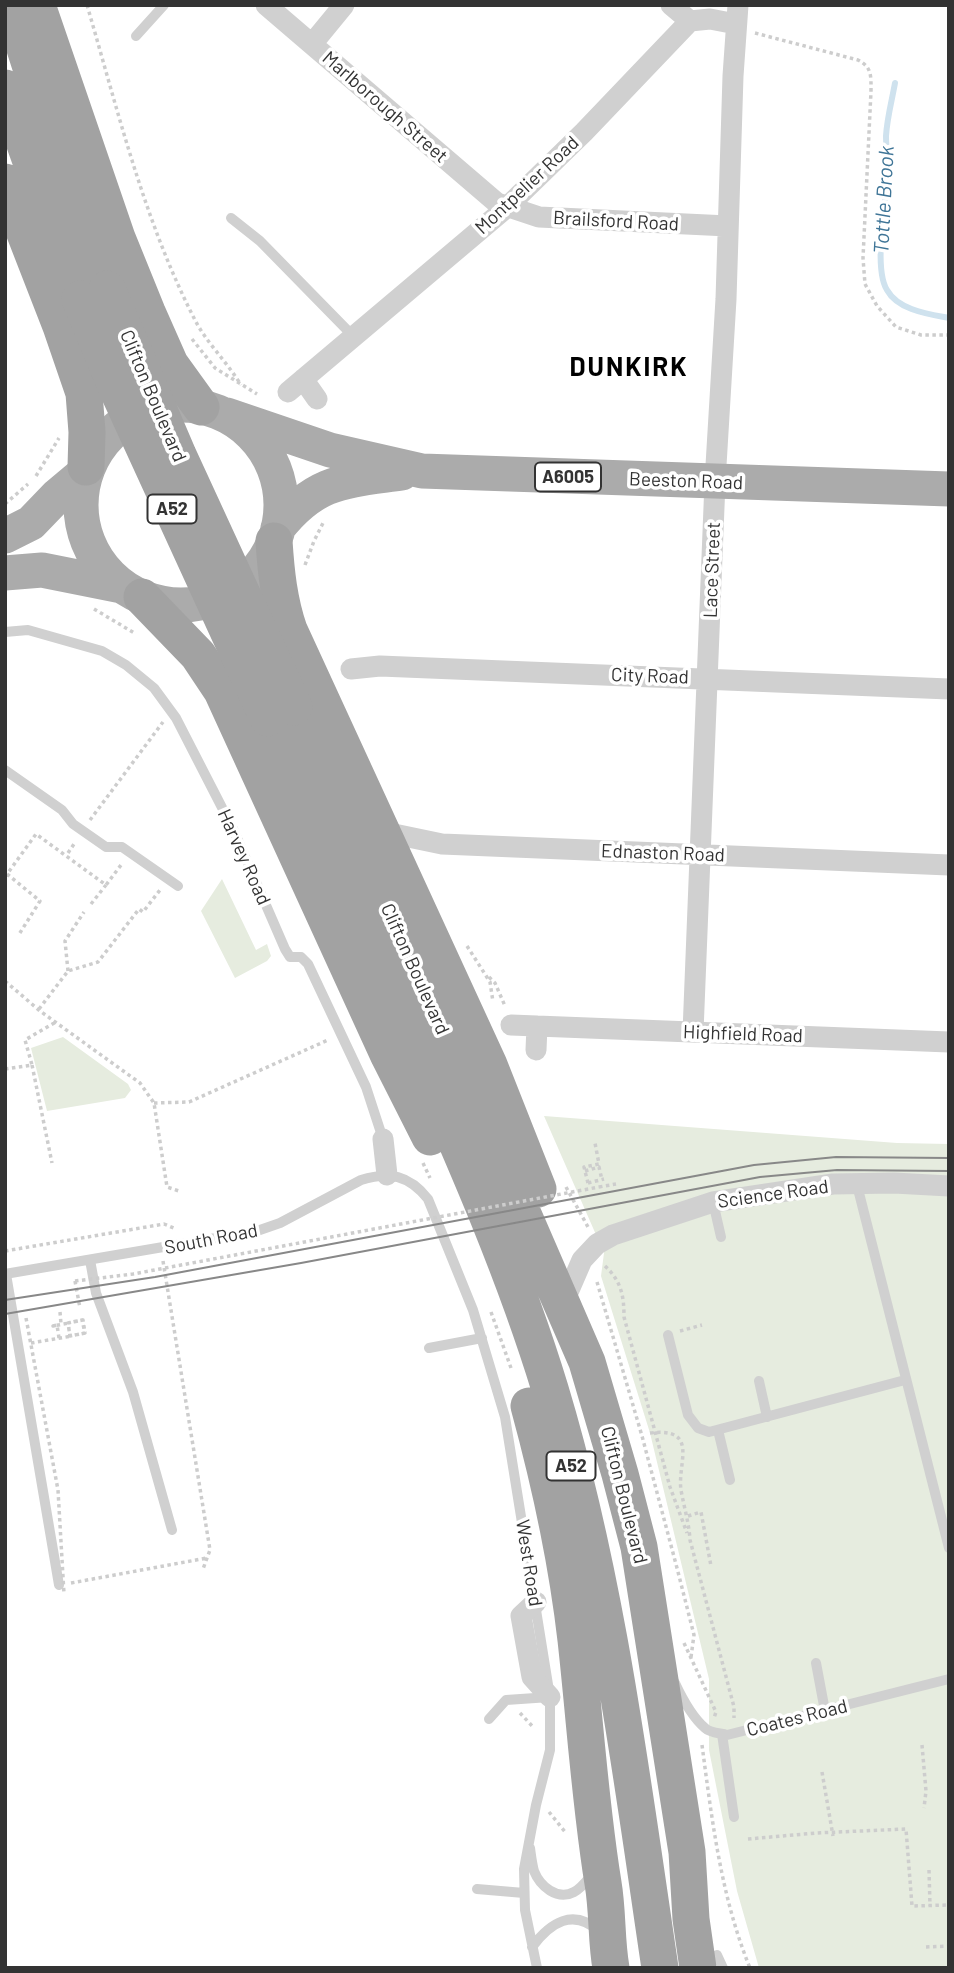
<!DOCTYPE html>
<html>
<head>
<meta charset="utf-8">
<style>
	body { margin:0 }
	#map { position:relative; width:954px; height:1973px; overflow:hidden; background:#fff; font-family:Barlow,sans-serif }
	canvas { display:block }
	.frame { position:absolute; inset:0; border:7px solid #333; pointer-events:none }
</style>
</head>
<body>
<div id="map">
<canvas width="954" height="1973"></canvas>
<div class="frame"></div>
</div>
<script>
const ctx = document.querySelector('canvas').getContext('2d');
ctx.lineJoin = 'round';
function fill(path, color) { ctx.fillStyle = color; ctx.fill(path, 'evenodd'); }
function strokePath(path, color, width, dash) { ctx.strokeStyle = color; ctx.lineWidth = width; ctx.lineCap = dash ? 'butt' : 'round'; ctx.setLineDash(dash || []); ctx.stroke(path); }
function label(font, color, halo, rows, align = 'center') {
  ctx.font = font + ' Barlow,sans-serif'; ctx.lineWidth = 7; ctx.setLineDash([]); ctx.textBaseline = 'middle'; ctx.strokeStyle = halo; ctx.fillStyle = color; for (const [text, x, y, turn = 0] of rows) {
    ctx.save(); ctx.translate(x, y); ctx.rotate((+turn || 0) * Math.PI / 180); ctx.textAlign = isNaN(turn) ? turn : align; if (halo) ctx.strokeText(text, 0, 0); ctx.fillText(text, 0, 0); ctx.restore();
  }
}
fill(new Path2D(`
	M222 879 256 950 267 944 271 956 267 961 235 978 201 911Z
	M63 1037 128 1084 131 1090 125 1098 47 1111 31 1048Z
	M544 1116 897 1143 949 1144V1968H759L737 1891 709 1750V1679L650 1433 601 1276 604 1253Z`), '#e6ecdf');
strokePath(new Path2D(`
	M895 83C892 100 887 118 886 136 886 148 888 161 888 173 886 200 873 268 887 290 898 310 928 314 949 318`), '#cfe2ee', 6);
strokePath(new Path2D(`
	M87 5C118 111 144 221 195 320 206 342 227 362 241 385
	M755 33 858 60C872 67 871 76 871 91L863 258 865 284 877 306 896 327 921 335H949
	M192 339 215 368 257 394
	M36 476 59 438
	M5 504 28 484
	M305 565 314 541 324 521
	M94 609 136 634
	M90 820 163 722
	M68 853 74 844
	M7 874 40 901 18 936
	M5 877 36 834 106 885 121 865
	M91 904 106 885
	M467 946 490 982 493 1002
	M68 971 65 941 84 912
	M489 977 495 983 505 1006
	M5 981 40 1011 140 1083 154 1103 167 1187 179 1191
	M39 1009 68 971 98 962 139 909 143 912 160 890
	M32 1065 52 1163
	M5 1069 32 1065 25 1040 56 1022
	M154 1103 189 1102 328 1040
	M423 1163 430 1178
	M585 1171 599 1167 602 1180
	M588 1183 584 1167 599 1164 595 1143
	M588 1183 604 1179
	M566 1187 588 1227
	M599 1187 616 1184
	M5 1251 164 1224 176 1229
	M163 1261 210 1550 203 1569
	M605 1266C621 1281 624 1295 624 1317L670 1487 687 1533
	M75 1281 80 1308
	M597 1282 642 1436 677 1568 694 1635 691 1657
	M60 1312 61 1324
	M491 1312 511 1368
	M680 1331 702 1325
	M85 1333 70 1336 68 1323 83 1320 85 1333 70 1336 68 1323 82 1320 85 1333
	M59 1338 57 1325 53 1326 69 1323
	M31 1343 72 1336
	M650 1433C700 1427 677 1463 681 1490 684 1507 689 1523 690 1540L734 1707V1718
	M688 1516 701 1512 711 1566
	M71 1583 207 1558
	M684 1643 716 1712 714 1718
	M520 1713 534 1728
	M702 1745C712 1820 721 1897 750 1968
	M922 1745 926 1791 924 1808
	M549 1812 566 1833
	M748 1839 816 1833 906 1829 912 1906 949 1905
	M929 1870 930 1906
	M926 1947 949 1946`), '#cdcdcd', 3.5, [3.5, 3.5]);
strokePath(new Path2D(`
	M136 36 164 5
	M231 218 260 241 353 336
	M5 632 28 630 102 651 126 665 154 688 176 718 233 829 285 949 290 957H301L308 964 366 1087 383 1139
	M5 770 62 810 73 824 106 847H122L178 886
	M857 1185 949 1548
	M713 1202 721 1237
	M90 1260 96 1293 133 1392 172 1530
	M5 1274 257 1231 280 1223 361 1180C389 1171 409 1175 428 1199L473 1310 505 1417 550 1697V1750L536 1805 524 1869 525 1910 537 1968
	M6 1274 59 1585
	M668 1335 688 1415 698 1428 709 1432 905 1380
	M429 1348 482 1338
	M759 1381 767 1417
	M718 1430 730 1480
	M816 1663 825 1711
	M675 1683C682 1698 692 1717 705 1728 710 1733 720 1733 727 1735L949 1679
	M489 1719 506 1700 550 1697
	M722 1734 734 1817
	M530 1848C531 1855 532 1864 534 1871 540 1886 557 1901 574 1892 582 1888 588 1879 594 1872
	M477 1889 524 1893
	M532 1947C550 1923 573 1907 600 1932
	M717 1955 723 1968`), '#d0d0d0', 10);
strokePath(new Path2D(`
	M266 5 497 203 539 217 728 226
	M671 5 690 21
	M312 44 344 5
	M303 379 317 399
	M288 392 506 208 584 132 690 21 710 19 736 24
	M351 669 380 666 949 689
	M381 826 394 834 442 844 949 865
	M511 1025 949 1042
	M693 1032 715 482 726 299 733 76 738 5
	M536 1050 537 1026
	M383 1139 387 1175
	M569 1290 582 1260 597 1244 613 1235 713 1202 833 1184 894 1183 949 1186
	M536 1602 521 1616 532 1677 550 1697`), '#d0d0d0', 21);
strokePath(new Path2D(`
	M81 505a100 100 0 1 1 200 0a100 100 0 1 1-200 0Z
	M227 415 330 450 422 471 949 489
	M278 528C316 480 345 481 402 473
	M5 536 31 523 57 496 82 475
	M5 573 42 570 122 586`), '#ababab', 35);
strokePath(new Path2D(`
	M11 5 61 161 107 289
	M37 5 117 238 147 312 170 364 201 407
	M5 88 80 299
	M5 182 61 326 84 393 87 432 86 467
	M274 541C276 572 279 601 289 630L489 1065 538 1189
	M142 597 198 655 222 691 389 1056 430 1137
	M294 707 448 1041 587 1362 620 1474 639 1547 687 1852 691 1919 698 1968
	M268 718C319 826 366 935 414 1044 464 1158 514 1271 550 1389 607 1578 631 1773 660 1968
	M529 1406C550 1483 567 1561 576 1640 585 1721 590 1803 603 1883 608 1912 606 1940 611 1968`), '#a2a2a2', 37);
strokePath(new Path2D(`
	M5 1300 155 1277 754 1165 836 1157 949 1158
	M5 1314 301 1263 760 1177 837 1170 949 1171`), '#888', 2);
strokePath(new Path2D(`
	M75 1281 133 1274 599 1187
	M26 1318 58 1490 64 1594
	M822 1772 833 1836`), '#cdcdcd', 3.5, [3.5, 3.5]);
strokePath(new Path2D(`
	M107 289 178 455 294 707
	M80 299 115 384 268 718`), '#a2a2a2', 37);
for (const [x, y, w] of [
	[568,477,66],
	[172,509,49],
	[571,1466,49]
]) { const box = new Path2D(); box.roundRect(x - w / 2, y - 14.5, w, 29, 5); ctx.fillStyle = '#fff'; ctx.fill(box); strokePath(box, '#333', 2); }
label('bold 18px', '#333', null, [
	["A6005",568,477],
	["A52",172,509],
	["A52",571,1466]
]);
label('19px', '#333', '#fff', [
	["Marlborough Street",385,107,41],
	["Montpelier Road",527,185,-43],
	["Brailsford Road",616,221,3],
	["Clifton Boulevard",153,396,67],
	["Beeston Road",686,481,2],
	["Lace Street",712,570,-88],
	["City Road",650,676,2],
	["Ednaston Road",663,853,2],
	["Harvey Road",244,857,66],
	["Clifton Boulevard",415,969,66],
	["Highfield Road",743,1034,2],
	["Science Road",773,1194,-8],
	["South Road",211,1239,-11],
	["Clifton Boulevard",624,1495,76],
	["West Road",529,1563,81],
	["Coates Road",797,1718,-14]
]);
label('italic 21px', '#3f7597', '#fff', [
	["Tottle Brook",884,200,-87]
]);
ctx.letterSpacing = '2px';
label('bold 26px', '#000', '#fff', [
	["DUNKIRK",629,367]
]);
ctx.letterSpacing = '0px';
</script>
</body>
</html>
